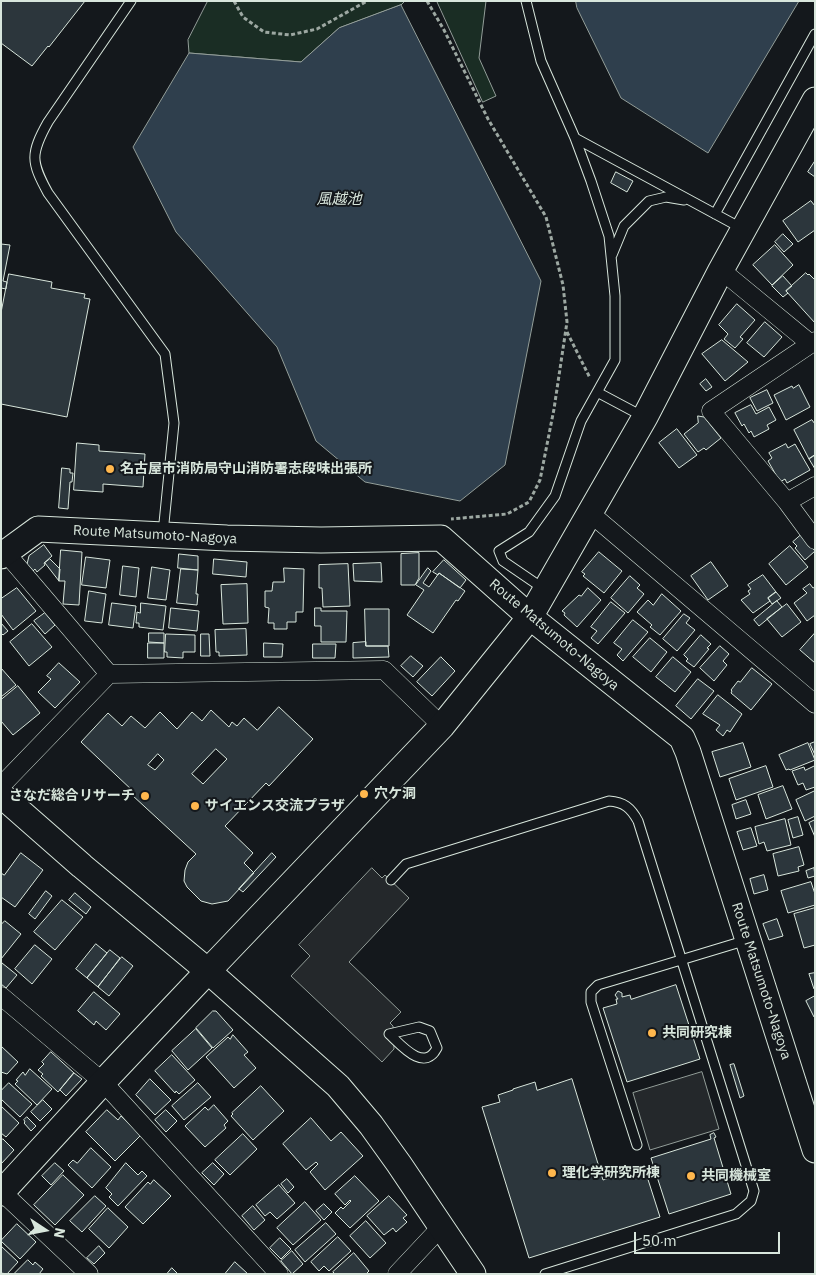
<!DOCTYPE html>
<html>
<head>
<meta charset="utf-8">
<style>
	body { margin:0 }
	#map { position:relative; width:816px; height:1275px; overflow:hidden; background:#14181c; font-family:"IBM Plex Sans",sans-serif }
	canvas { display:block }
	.frame { position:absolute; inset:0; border:2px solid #d8e6dc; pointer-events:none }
	.north { position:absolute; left:20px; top:1205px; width:50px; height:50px; -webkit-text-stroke:4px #14181c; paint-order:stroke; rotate:101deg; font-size:14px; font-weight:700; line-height:20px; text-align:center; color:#d8e6dc }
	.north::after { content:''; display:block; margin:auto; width:18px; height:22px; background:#d8e6dc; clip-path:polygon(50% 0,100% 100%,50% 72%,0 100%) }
	.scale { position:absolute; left:634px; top:1232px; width:146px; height:22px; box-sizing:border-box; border:2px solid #d8e6dc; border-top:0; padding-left:6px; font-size:15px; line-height:18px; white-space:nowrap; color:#d8e6dc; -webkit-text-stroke:4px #14181c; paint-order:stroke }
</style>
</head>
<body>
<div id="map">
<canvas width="816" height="1275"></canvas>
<div class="frame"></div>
<div class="north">N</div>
<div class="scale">50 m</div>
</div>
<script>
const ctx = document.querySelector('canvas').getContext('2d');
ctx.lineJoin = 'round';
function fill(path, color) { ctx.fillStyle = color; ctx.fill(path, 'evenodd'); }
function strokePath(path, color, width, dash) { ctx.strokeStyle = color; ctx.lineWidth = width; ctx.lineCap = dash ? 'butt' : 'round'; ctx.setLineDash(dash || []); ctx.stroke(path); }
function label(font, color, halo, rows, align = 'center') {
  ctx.font = font + ' "IBM Plex Sans","Noto Sans JP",sans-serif'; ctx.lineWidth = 4; ctx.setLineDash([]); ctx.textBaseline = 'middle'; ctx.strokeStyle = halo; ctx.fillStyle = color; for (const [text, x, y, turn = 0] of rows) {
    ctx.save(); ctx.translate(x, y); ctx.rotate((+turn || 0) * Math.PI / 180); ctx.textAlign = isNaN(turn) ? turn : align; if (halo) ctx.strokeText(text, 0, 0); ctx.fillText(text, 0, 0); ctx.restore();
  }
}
const green = new Path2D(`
	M208 1H405L401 5 339 28 301 62 189 53 188 40Z
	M437 1H486L479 58 496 96 483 102Z`);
fill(green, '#1a2d24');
strokePath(green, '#939e99', 1);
const parking = new Path2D(`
	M372 868 382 878 385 875 409 898 349 962 401 1012 390 1023 393 1026 394 1049 382 1062 291 976 310 956 299 945Z
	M702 1072 719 1129 650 1150 633 1093Z`);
fill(parking, '#24282b');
strokePath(parking, '#939e99', 1);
const water = new Path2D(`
	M576 1H799L708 153 621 98 577 8Z
	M401 5 541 281 505 465 460 501 365 482 316 441 277 347 176 232 133 147 189 53 301 62 339 28Z`);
fill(water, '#2f3f4d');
strokePath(water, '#939e99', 1);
const building = new Path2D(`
	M1 1H85L49 47 48 46 32 66 1 43Z
	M815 161V177L808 172Z
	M616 172 633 181 627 192 611 183Z
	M811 201 815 206V230L798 242 783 221Z
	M783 234 793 244 784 252 775 242Z
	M1 244 10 245 3 281 7 282 6 289 1 288Z
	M775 245 793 265 772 285 753 265Z
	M806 273 808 275 809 274 815 280V323L786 291Z
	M9 274 52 282 51 288 85 294 84 298 90 299 67 417 1 404V313Z
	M783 276 792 286 786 291 788 293 783 297 772 286Z
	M737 304 755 320 740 337 743 339 735 348 724 339 728 334 719 325Z
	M765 322 782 337 764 357 747 343Z
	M722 340 748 362 725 381 702 354Z
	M706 379 712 387 706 391 700 384Z
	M799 385 810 407 786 420 774 395 792 386 793 388Z
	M767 390 773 403 757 411 750 398Z
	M751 405 756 414 769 407 776 420 767 425 769 429 754 437 751 431 749 433 744 424 742 426 735 413Z
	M698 416 704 417 721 438 706 450 704 448 698 452 684 434 698 423Z
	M812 420 815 424V455L809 459 794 430Z
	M677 429 697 455 679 468 659 443Z
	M77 443 99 445V451L145 454 143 487 103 484V492L74 490Z
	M786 444 788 448 795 444 810 470 787 483 785 479 780 482 768 461 772 458 769 453Z
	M815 455V469L809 459Z
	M62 468 70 469V473H73L72 482H70L68 509 59 508Z
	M801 535 815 551 805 560 795 548 797 546 793 542Z
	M44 545 52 556 44 563 45 565 37 572 35 569 33 571 27 564 29 556Z
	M790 546 808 567 786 585 769 564Z
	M61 550 82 552 79 605 63 604 65 581H59Z
	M599 552 622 571 604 593 583 576 585 574 582 572Z
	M419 553V578L415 585H401V554Z
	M179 554 198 556V570L178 568Z
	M86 557 110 560 106 588 82 585Z
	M50 559 60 569 59 581 45 563Z
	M214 559 247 562 246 577 213 574Z
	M444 560 466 580 460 588 439 573 438 575 433 572Z
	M711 562 728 586 708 600 691 576Z
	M381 563 382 582 354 581 353 564Z
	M348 564 350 606 323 607 322 588H319V565Z
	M123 566 139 568 136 597 120 595Z
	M152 567 170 570 166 600 148 598Z
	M284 568 304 569 303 612H296V622H287V629H274V623H268L269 608 265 607V591H272L273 582H284Z
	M428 568 431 571 423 583 429 587 439 573 465 591 458 601 456 600 433 633 407 615 424 590 416 585Z
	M181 569 198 570 196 594H198L197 605 177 603Z
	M763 575 776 592 768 598 770 601 753 613 741 600 750 594 748 591 751 589 748 585Z
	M630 576 640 585 637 588 644 594 628 613 611 598Z
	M247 584 248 623 223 624 221 585Z
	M810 584 813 588 815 587V615L807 621 794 603 807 593 803 589Z
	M17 588 36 611 13 630 1 614V599Z
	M588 588 601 600 577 627 564 615 565 613 562 611 579 595 581 596Z
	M89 591 106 594 102 623 85 621Z
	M776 592 781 598 772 604 768 598Z
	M662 594 681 611 660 635 650 627 652 625 637 612 648 600 653 605Z
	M777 601 782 607 759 626 754 620Z
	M611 602 625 613 598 644 591 638 597 631 591 627Z
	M112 603 136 606 133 628 109 625Z
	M141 603 166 606 163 630 139 627V623H136L137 612 140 613Z
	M787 604 801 622 782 637 767 619Z
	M171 608 199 611 197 631 169 628Z
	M315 608H321V611H347L346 642H321V626H315Z
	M365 609H389V646H366Z
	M45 613 55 625 45 634 34 621Z
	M684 614 690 618 686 623 695 630 677 651 663 639Z
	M633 620 648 632 623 661 617 655 622 649 614 643Z
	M1 623 8 631 3 635 1 633Z
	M32 624 52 647 29 666 10 642Z
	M246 629 247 655 219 656V652H216L215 630Z
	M149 633H164V643L149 642Z
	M815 633V663L800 650Z
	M166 634 195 635V652H183V658L167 657V652H165Z
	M201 634H209L210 656H201Z
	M701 635 711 644 707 648 709 649 694 667 686 661 688 659 684 655Z
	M650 638 667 652 651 672 633 657Z
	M366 642V646H388L389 657 353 658V643Z
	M148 643H164V658H148Z
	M264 643 283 644 282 657H264Z
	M313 644H336L335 658H313Z
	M720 646 729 654 723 661 727 665 714 681 700 668Z
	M411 656 423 666 413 677 401 666Z
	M441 657 455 671 432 696 417 682Z
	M673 657 691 672 675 692 656 677Z
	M59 663 80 682 55 708 38 692 51 679 47 676Z
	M1 668 16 685 1 697Z
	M752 668 772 684 751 710 731 693 732 691 731 690 738 681 740 682Z
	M698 679 714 691 691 719 676 706Z
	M18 686 40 713 13 735 1 721V700Z
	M718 695 742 714 730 732 727 730 723 736 716 730 720 725 703 714Z
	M279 707 313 739 269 786 266 783 225 826 253 853 244 863 254 873 228 901 212 904 201 901 187 887 184 881 185 870 188 862 196 854 132 795 134 792 81 742 108 713 122 726 131 716 145 728 160 712 177 729 192 712 202 721 211 710 229 727 232 722 237 726 244 718 257 730ZM216 749 227 759 203 784 192 774ZM158 754 164 760 155 770 148 765Z
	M815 742V755L810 744Z
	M743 743 751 767 720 777 712 752Z
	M808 743 815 760 790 770 789 769 786 770 779 755Z
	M766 766 773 787 736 800 729 779Z
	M815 766V787L806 790 803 783 798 785 792 771 804 767 805 770Z
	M783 786 792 809 766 819 758 795Z
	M815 791V816L805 821 796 800Z
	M746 800 751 814 736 819 732 805Z
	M798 817 803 835 793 838 788 820Z
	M785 819 791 845 767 851 764 842 759 844 755 827Z
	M815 820V837L809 823Z
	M751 828 757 846 743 850 737 832Z
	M799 847 804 865 798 867 799 871 778 876 773 854Z
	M21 853 43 870 15 907 1 897V873L4 875Z
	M272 853 276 857 243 892 239 889Z
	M814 868 815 876 808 878 806 871Z
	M764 875 768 890 754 894 750 879Z
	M811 882 815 894V905L788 913 781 891Z
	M46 891 52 896 35 919 29 914Z
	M75 893 91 907 86 914 69 900Z
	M62 900 83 917 55 950 34 932Z
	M815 908V945L804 948 794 914Z
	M777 919 783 936 769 940 763 924Z
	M5 921 21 934 1 959V925Z
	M96 944 107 953 87 978 76 969Z
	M35 945 52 959 32 984 15 969Z
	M110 950 120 958 98 987 87 978Z
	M122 957 133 966 109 996 98 987Z
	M2 963 17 975 6 988 1 984Z
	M815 973V989H814L809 974Z
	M676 985 700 1059 627 1082 603 1008 617 1004 616 999H618L615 995 618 991 622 993V997L630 995 631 999Z
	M94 992 120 1014 106 1030 96 1021 94 1025 78 1011Z
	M815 996V1017H814L806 1001Z
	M213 1011H216L233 1030 213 1048 196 1028Z
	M196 1029 212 1048 188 1070 172 1051Z
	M233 1035 248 1052 244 1055 256 1068 234 1088 206 1057 228 1037 230 1039Z
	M1 1046 18 1062 7 1074 1 1072Z
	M51 1052 74 1073 58 1092 41 1076 43 1074 38 1070 44 1064 42 1062Z
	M172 1055 195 1080 179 1094 176 1091 175 1093 155 1071Z
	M734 1064 744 1096 740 1098 730 1065Z
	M30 1069 52 1089 37 1105 15 1084 18 1081 16 1080 23 1072 25 1075Z
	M74 1073 82 1079 66 1096 60 1090Z
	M150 1079 171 1100 155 1115 136 1095Z
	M572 1079 603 1180 644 1167 660 1217 529 1258 482 1107 500 1102 498 1095 513 1090V1089L535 1082 537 1090Z
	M9 1083 32 1104 20 1117 1 1099V1091Z
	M198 1083 211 1097 184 1120 172 1106Z
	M261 1086 284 1111 253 1140 231 1116 233 1114 232 1113Z
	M43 1100 52 1109 40 1121 31 1112Z
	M214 1105 228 1121 224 1125 226 1128 205 1147 185 1126 205 1107 208 1110Z
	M1 1106 19 1123 6 1137 1 1133Z
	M107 1110 118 1120 121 1116 141 1135 115 1161 86 1132Z
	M166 1110 177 1121 166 1132 155 1120Z
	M27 1117 36 1126 31 1131 24 1123 25 1122 24 1120Z
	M311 1118 331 1141 341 1132 363 1156 325 1190 310 1172 318 1164 316 1162 306 1170 283 1144Z
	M714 1133 716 1137 714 1138 731 1194 669 1214 651 1158 711 1139 710 1135Z
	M243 1134 257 1149 230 1175 215 1160Z
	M3 1139 14 1150 1 1164V1141Z
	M91 1148 111 1167 92 1188 68 1165 73 1160 77 1163Z
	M55 1163 64 1171 51 1185 42 1176Z
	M126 1163 138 1175 142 1171 147 1176 118 1206 109 1197 112 1194 106 1188Z
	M213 1163 224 1174 214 1185 202 1173Z
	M63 1175 84 1195 55 1225 34 1205Z
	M355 1176 379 1201 350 1228 335 1213 341 1207 343 1209 351 1201 350 1200 345 1205 335 1194Z
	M287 1179 294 1187 288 1193 281 1184Z
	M154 1180 171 1196 143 1224 125 1207 148 1182 150 1184Z
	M279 1185 295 1203 277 1219 270 1212 265 1216 256 1205Z
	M95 1196 106 1206 82 1232 70 1221Z
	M389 1196 407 1215 403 1218 407 1222 396 1232 393 1228 384 1235 367 1216Z
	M305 1202 321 1220 293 1245 277 1228Z
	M324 1204 332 1212 324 1220 316 1211Z
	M253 1206 265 1220 254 1230 242 1216Z
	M108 1208 128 1227 109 1248 89 1229Z
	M366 1221 386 1243 370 1258 350 1236Z
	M326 1223 336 1234 305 1262 295 1250Z
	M17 1224 36 1242 20 1259 1 1241Z
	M338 1237 351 1251 329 1271 324 1266 319 1271 311 1262Z
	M280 1238 291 1249 281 1259 270 1248Z
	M1 1246 18 1262 7 1274 1 1273Z
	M99 1246 105 1253 94 1264 87 1258Z
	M292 1251 303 1264 292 1274 281 1261Z
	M354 1253 369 1271 366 1274H335L333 1272Z
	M28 1260 33 1265 35 1262 43 1269 39 1274H14Z
	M235 1262 248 1274H225Z
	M172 1268 178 1274H167Z`);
fill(building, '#2c363c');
strokePath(building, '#d8e6dc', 1);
const lane = new Path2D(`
	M131 1 48 122C30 154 31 162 48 193L165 354 174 423 163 533
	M526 1 541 61 575 138 743 229
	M715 214 815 34
	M612 255 624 226 649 201 666 197 684 200
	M597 392 644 417
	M544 589 503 561 499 551 529 532 555 496 581 421 615 360V296L609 236 591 181 575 138
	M391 880 406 864 609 801C624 802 631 808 638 821L754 1191 751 1201 736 1214 545 1274
	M419 1027 430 1031 437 1048C424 1073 401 1045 389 1034Z
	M637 1145 591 1002V992L598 985 747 940`);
const street = new Path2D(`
	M721 270 811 344
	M815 341 711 411 787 502 815 540
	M787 502 815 486
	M590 513 815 704
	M6 553 109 674
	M1 786 109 674 384 670 442 726
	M1 996 103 1082 279 1274
	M2 1192 89 1274
	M397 1274 442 1226`);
const secondary = new Path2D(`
	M1 556 38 529 227 538 321 540 441 538 530 617 682 738 688 752 815 1150
	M1 795 82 866 208 971 442 726 530 617 645 417 721 270 815 100
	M1 1193 103 1082 208 971 338 1086 371 1125 399 1164 473 1274`);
strokePath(lane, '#d8e6dc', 11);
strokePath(street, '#d8e6dc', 19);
strokePath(secondary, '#d8e6dc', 27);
strokePath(new Path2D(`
	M234 1 243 17 264 32 290 35 317 29 367 1
	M427 1 444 30 488 119 546 217 563 285 567 322 554 409 540 480 529 502 507 514 451 519
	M567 332 590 378`), '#9da8a2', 3, [4, 2.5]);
strokePath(lane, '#14181c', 9);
strokePath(street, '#14181c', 18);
strokePath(secondary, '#14181c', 25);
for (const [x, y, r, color] of [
	[110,469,5,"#ffb74d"],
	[364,794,5,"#ffb74d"],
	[145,796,5,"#ffb74d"],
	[195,806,5,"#ffb74d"],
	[652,1033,5,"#ffb74d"],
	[552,1173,5,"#ffb74d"],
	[691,1176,5,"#ffb74d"]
]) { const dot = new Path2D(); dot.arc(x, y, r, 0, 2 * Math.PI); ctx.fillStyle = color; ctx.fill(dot); strokePath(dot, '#14181c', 2); }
label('bold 14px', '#d8e6dc', '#14181c', [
	["名古屋市消防局守山消防署志段味出張所",120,469],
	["穴ケ洞",374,794],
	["さなだ総合リサーチ",135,796,"right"],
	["サイエンス交流プラザ",205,806],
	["共同研究棟",662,1033],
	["理化学研究所棟",562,1173],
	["共同機械室",701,1176]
], 'left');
label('14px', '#d8e6dc', '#14181c', [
	["Route Matsumoto-Nagoya",155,535,3],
	["Route Matsumoto-Nagoya",554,635,40],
	["Route Matsumoto-Nagoya",761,981,72]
]);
label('italic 15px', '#d8e6dc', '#14181c', [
	["風越池",339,200]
]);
</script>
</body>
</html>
